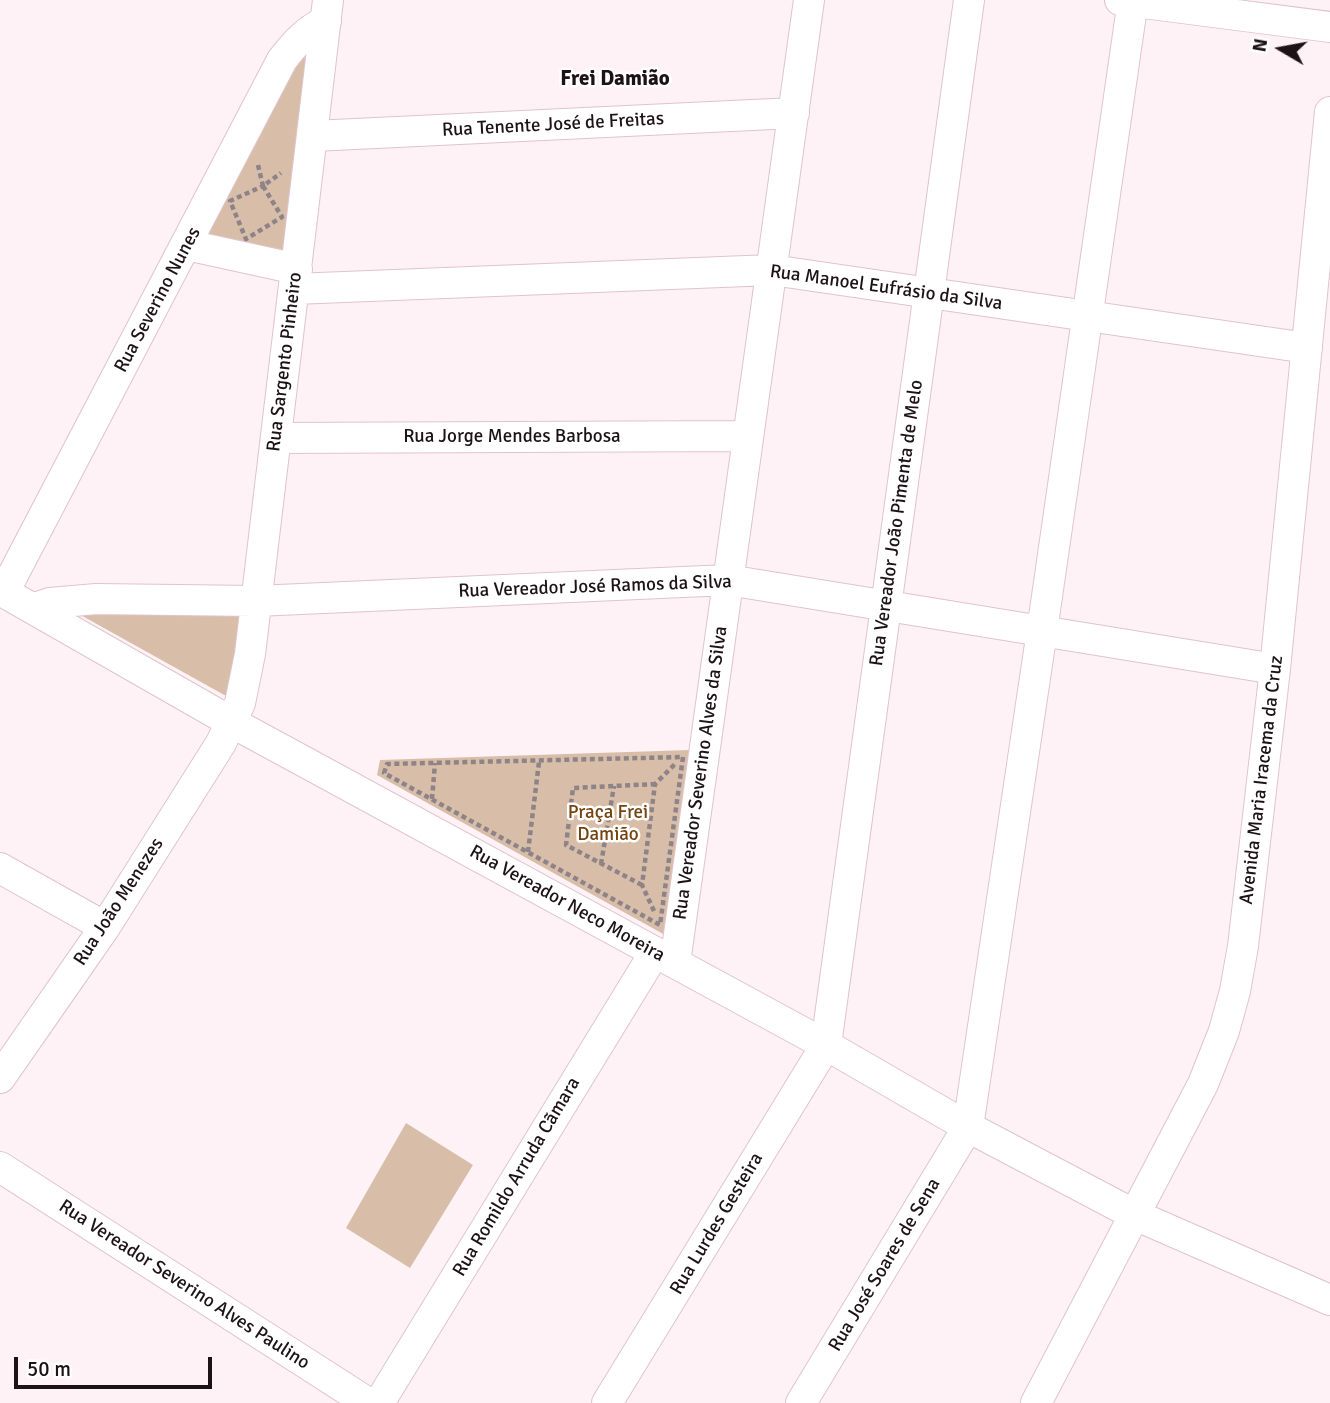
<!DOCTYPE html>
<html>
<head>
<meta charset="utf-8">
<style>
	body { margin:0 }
	#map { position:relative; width:1330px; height:1403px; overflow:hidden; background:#fef2f6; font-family:Signika,sans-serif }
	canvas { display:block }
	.north { position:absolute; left:1246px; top:14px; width:70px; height:70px; -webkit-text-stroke:5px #fff; paint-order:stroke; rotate:280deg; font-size:19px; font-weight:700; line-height:28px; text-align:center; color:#1d1317 }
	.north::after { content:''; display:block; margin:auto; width:24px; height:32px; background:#1d1317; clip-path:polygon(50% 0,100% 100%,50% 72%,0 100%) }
	.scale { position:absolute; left:14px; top:1357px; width:198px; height:32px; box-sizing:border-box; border:4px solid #1d1317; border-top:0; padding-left:9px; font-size:21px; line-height:24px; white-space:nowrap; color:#1d1317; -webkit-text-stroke:5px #fff; paint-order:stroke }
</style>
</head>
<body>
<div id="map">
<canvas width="1330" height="1403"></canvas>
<div class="north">N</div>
<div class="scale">50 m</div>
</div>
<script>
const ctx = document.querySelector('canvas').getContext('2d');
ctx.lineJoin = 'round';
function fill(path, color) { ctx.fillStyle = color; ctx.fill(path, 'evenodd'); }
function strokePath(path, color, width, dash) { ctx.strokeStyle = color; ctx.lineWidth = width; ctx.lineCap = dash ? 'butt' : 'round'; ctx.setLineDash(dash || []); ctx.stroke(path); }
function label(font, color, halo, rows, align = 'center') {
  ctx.font = font + ' Signika,sans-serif'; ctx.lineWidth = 5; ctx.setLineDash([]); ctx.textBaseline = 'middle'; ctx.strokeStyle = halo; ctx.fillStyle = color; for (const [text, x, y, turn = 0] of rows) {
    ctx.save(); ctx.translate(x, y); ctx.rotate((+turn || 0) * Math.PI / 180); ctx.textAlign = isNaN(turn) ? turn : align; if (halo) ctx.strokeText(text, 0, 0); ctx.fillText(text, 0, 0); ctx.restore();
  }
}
fill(new Path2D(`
	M303 56 307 61 286 257 203 237 298 58Z
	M244 609 235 701 77 613Z
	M690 750 665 935 377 775 380 760Z
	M406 1123 473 1165 410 1268 346 1228Z`), '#d8bea9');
const minor = new Path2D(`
	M1120 0 1330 27
	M313 136 794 113
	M187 245 297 269
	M294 289 772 270 1307 348
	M276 438 748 436
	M0 590 233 723 826 1045 968 1127 1135 1215 1330 1300
	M4 592 282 60C295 43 306 31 326 21
	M35 608 50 603 96 599 256 601 728 580 1275 669
	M0 868 105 927
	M675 963 809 0
	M0 1078 105 927 221 743 240 703 250 654 328 0
	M0 1167 368 1403
	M379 1403 655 952
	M607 1403 826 1045 969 0
	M801 1403 968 1127 1042 631 1133 0
	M1036 1403 1203 1084 1224 1031 1235 991 1243 946 1275 669 1330 112`);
strokePath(minor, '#e0c4cd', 32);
strokePath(new Path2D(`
	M258 165 263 186 281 173
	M263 186 282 217 246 239 230 201Z
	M683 757 660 925 384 773 387 764Z
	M432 799 435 763
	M528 852 539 762
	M601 864 614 786
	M642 885 566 845 573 788 655 784
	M654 911 642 885 655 784 675 764`), '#8e8387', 4.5, [5, 3.5]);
strokePath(minor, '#fff', 30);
label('19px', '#1d1317', '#fff', [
	["Rua Tenente José de Freitas",553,125,-3],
	["Rua Manoel Eufrásio da Silva",886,288,8],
	["Rua Severino Nunes",158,300,-62],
	["Rua Sargento Pinheiro",285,362,-83],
	["Rua Jorge Mendes Barbosa",512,437],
	["Rua Vereador João Pimenta de Melo",897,523,-82],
	["Rua Vereador José Ramos da Silva",595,587,-2],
	["Rua Vereador Severino Alves da Silva",701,773,-82],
	["Avenida Maria Iracema da Cruz",1262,780,-83],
	["Rua João Menezes",119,902,-57],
	["Rua Vereador Neco Moreira",567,904,29],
	["Rua Romildo Arruda Cãmara",517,1177,-59],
	["Rua Lurdes Gesteira",717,1224,-59],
	["Rua José Soares de Sena",885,1265,-59],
	["Rua Vereador Severino Alves Paulino",184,1285,33]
]);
label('19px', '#734410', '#fff', [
	["Praça Frei",608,813],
	["Damião",608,835]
]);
label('bold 21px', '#1d1317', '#fff', [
	["Frei Damião",615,79]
]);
</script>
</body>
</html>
